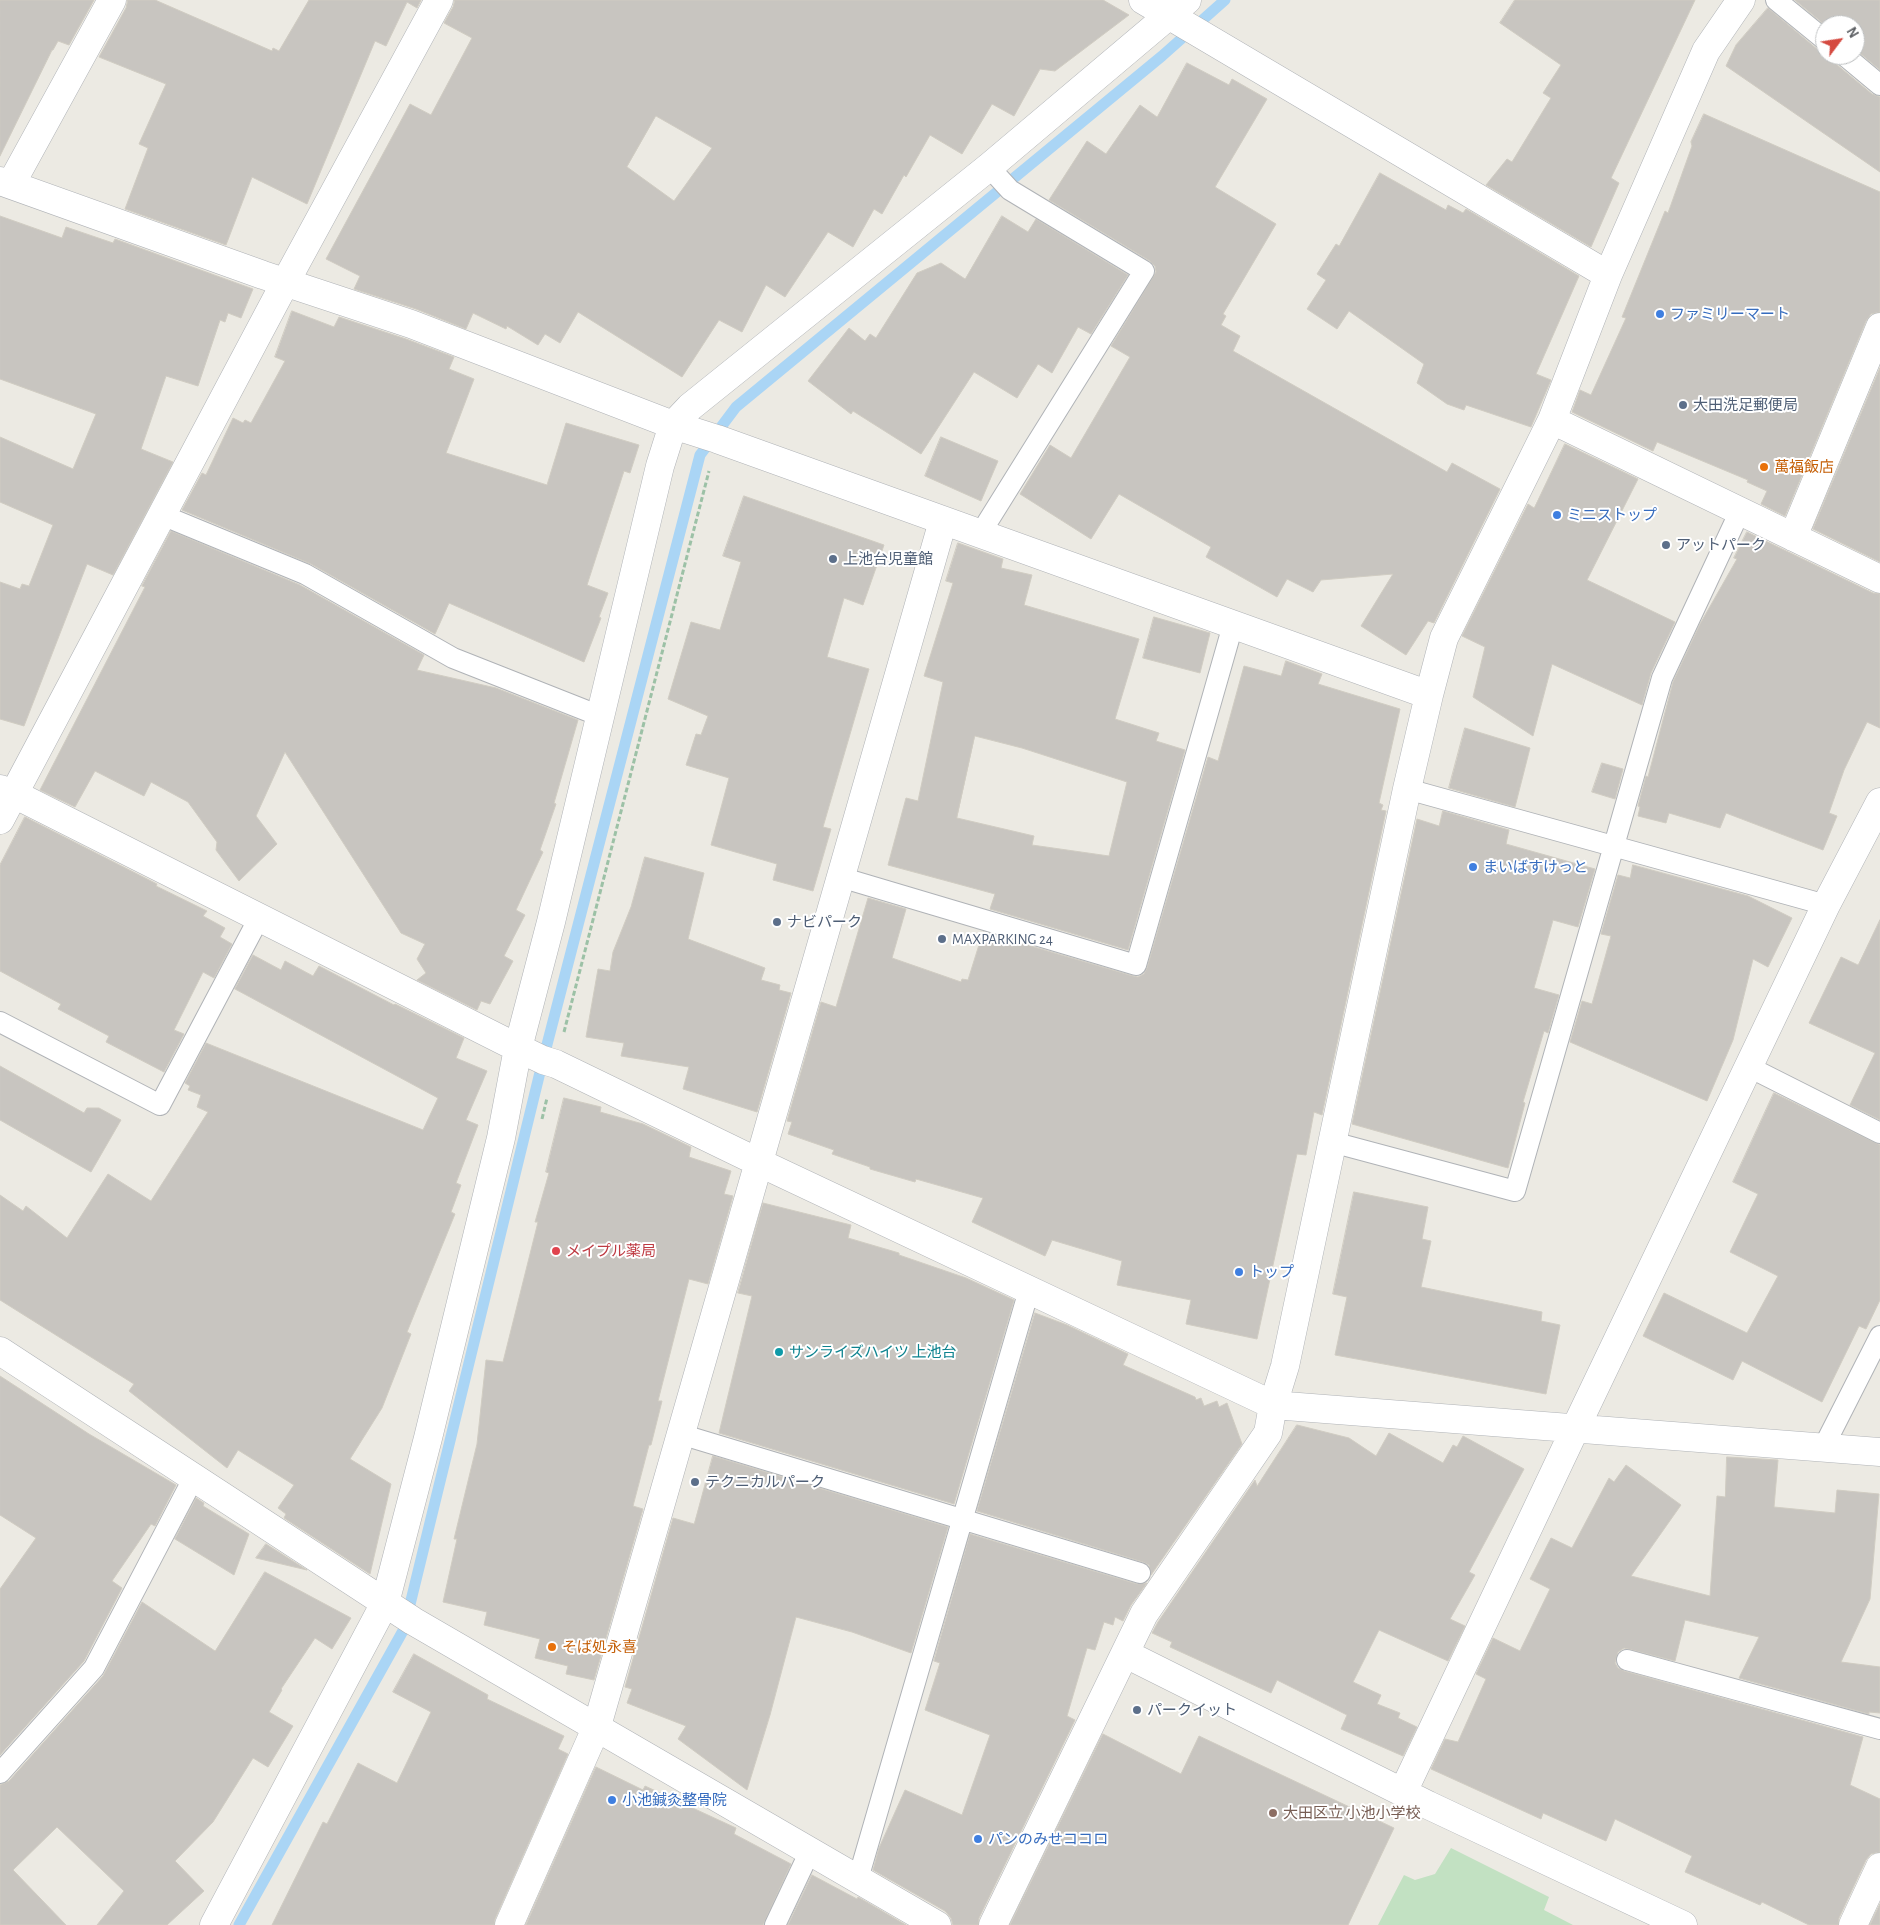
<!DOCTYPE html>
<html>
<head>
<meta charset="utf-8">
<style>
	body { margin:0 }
	#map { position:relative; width:1880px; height:1925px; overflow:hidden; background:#eceae3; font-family:"Alegreya Sans",sans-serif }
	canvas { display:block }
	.north { position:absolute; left:1815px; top:15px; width:50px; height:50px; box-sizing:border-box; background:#fff; border:1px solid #bdbfc0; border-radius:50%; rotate:59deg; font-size:14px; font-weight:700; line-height:20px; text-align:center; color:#5b5e62 }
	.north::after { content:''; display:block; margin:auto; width:18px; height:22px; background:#d54a40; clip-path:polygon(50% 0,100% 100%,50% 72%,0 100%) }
</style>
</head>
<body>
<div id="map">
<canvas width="1880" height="1925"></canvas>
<div class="north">N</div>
</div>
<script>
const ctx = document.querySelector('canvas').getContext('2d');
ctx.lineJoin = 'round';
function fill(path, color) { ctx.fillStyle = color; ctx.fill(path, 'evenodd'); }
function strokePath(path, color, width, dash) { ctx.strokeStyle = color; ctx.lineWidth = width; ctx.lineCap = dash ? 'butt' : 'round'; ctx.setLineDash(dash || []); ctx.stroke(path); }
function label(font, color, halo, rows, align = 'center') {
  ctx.font = font + ' "Alegreya Sans","Noto Sans JP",sans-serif'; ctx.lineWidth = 4; ctx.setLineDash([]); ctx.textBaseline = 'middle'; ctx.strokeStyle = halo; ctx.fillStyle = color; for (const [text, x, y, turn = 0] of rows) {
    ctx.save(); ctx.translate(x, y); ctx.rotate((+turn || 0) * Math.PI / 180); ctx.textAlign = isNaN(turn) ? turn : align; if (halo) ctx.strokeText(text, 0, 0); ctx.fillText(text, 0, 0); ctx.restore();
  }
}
fill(new Path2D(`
	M1451 1848 1549 1897 1544 1910 1573 1925H1378L1404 1875 1415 1880 1435 1874Z`), '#c2e1c2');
strokePath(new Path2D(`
	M239 1925 404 1629 543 1060 700 455 736 407 1162 56 1225 0`), '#aad5f5', 11);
const building = new Path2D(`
	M0 0H94L69 45 58 41 53 50H52L0 156Z
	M128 0H155L272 51 273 48 279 51 309 0H421L417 8 407 2 386 46 375 41 307 204 252 177 226 245 125 209 148 148 139 144 166 84 99 57 126 8Z
	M455 0H1103L1129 15 1055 71 1040 69 1014 116 992 104 962 154 930 135 906 177 904 175 882 214 874 209 853 247 828 232 785 297 766 285 742 332 719 320 682 377 578 312 560 343 545 334 538 345 507 326 506 329 473 313 466 329 416 309 354 289 360 276 326 259 410 104 431 115 472 38 444 23 453 7ZM656 116 712 148 674 201 627 167Z
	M1515 0H1695L1611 178 1619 183 1591 247 1486 185 1507 159 1512 162 1551 98 1543 93 1561 65 1500 23Z
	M1795 0H1880V70L1855 49V25H1825Z
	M1768 8 1817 49 1825 52V55H1832L1836 64 1872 94 1880 97V172L1726 66 1736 45Z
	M1187 63 1229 85 1232 79 1267 99 1215 187 1276 224 1223 314 1226 316 1221 325 1240 336 1233 351 1447 472 1452 463 1500 489 1434 623 1428 621 1406 655 1361 626 1393 574 1321 580 1313 592 1287 579 1277 597 1206 557 1211 547 1119 494 1091 539 1020 494 1050 445 1071 458 1130 357 1111 346 1156 272 1155 266 1150 261 1049 200 1087 141 1106 154 1140 105 1157 117Z
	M1704 114 1880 192V312L1871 314 1866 321 1785 516 1761 504 1767 491 1747 482 1748 480 1657 442 1653 451 1572 412 1580 390 1591 395 1626 318 1622 317 1665 211 1668 213 1692 146 1691 142Z
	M1380 173 1446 210 1448 205 1463 213 1466 209 1579 276 1536 374 1551 380 1531 427 1466 405 1464 410 1447 404 1417 383 1424 364 1349 311 1337 329 1307 309 1326 280 1317 274 1336 244 1339 246Z
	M0 216 62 238 66 227 113 243 115 239 253 289 241 318 228 313 225 322 220 320 198 386 166 376 141 449 173 462 113 575 87 564 24 726 0 719V582L20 589 22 584 29 586 53 525 0 502V437L73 469 96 414 0 379Z
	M1002 216 1028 232 1036 219 1128 275 1091 334 1078 327 1052 373 1038 364 1017 398 974 372 921 454 853 411 851 414 808 381 849 328 865 341 870 334 876 338 917 273 941 263 965 279Z
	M292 311 334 327 339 317 406 339 454 357 449 369 474 379 446 453 547 485 566 423 639 445 630 473 624 471 587 585 608 593 599 617 601 618 584 662 449 603 435 634 311 564 182 510 202 473 206 475 233 418 243 423 245 420 251 423 285 361 275 357Z
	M1880 368V562L1813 529Z
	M941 437 998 461 981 501 925 476Z
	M1565 444 1638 479 1587 580 1675 622 1651 673 1642 705 1552 664 1533 736 1473 697 1485 647 1462 636 1528 504 1534 508Z
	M744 496 884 545 863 605 844 598 827 657 869 669 823 827 831 829 813 891 773 880 777 864 711 845 729 778 686 765 696 734 701 735 708 716 668 699 691 622 720 630 741 562 723 556Z
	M171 531 300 585 424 655 417 670 496 688 578 720 554 803 556 804 540 850 543 852 516 910 525 915 504 956 513 961 490 1004 481 1001 477 1010 417 980 426 973 417 959 425 944 401 933 285 752 256 816 277 844 239 881 216 850 217 842 188 802 151 782 144 796 95 771 75 807 40 790 145 587 142 586Z
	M1747 532 1873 593 1880 594V728L1867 722 1844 770 1829 813 1837 816 1823 850 1726 813 1720 828 1669 813 1666 823 1638 816 1640 807 1638 806 1646 776 1648 777 1673 682 1700 624 1737 559 1734 558Z
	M958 543 1003 559 1001 568 1032 575 1024 605 1139 639 1115 719 1159 733 1156 741 1185 750 1128 950 990 909 995 894 888 865 906 798 918 801 943 682 924 676 953 583 946 581ZM975 736 1022 748 1127 782 1109 856 1032 845 1034 836 957 818Z
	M1154 617 1210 633 1200 673 1143 658Z
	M1286 661 1322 674 1318 684 1400 709 1379 803 1383 805 1381 810 1386 811 1322 1115 1314 1112 1306 1155 1297 1154 1257 1339 1186 1324 1191 1300 1117 1285 1122 1261 1052 1240 1045 1256 972 1222 983 1198 916 1179 915 1182 870 1169V1167L832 1154 834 1150 788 1134 792 1122 787 1121 821 1002 836 1007 868 898 906 909 892 958 961 982 962 979 968 980 983 932 1133 976 1138 977 1144 974 1147 968 1208 757 1218 761 1244 666 1281 676Z
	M1465 728 1530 748 1515 807 1449 788Z
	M1602 763 1623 769 1615 799 1592 792Z
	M1443 811 1509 830 1506 844 1595 869 1578 927 1553 920 1534 988 1559 995 1548 1033 1544 1031 1523 1102 1525 1103 1508 1168 1352 1124 1417 819 1439 826Z
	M25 817 157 884 156 886 207 911 203 916 225 928 220 937 232 944 214 978 203 972 174 1030 184 1034 164 1072 106 1042 109 1036 58 1009 61 1004 0 971V865Z
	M645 857 704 873 688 939 765 968 761 980 780 985 779 990 791 993 757 1112 683 1089 689 1067 621 1056 624 1043 586 1037 598 969 610 971 613 952 631 907Z
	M1633 865 1748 896 1792 918 1768 967 1753 959 1733 1040 1707 1101 1570 1042 1582 1001 1592 1004 1611 936 1601 934 1618 875 1630 878Z
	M1880 920V1120L1850 1105 1875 1053 1809 1023 1841 957 1858 965Z
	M253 955 281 970 285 961 313 976 319 966 394 1005 395 1004 464 1038 456 1058 487 1071 466 1120 478 1125 456 1183 461 1185 451 1212 455 1214 407 1332 411 1334 382 1408 350 1459 391 1484 370 1574 284 1518 286 1514 278 1508 294 1485 238 1450 227 1468 129 1391 134 1384 0 1300V1195L23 1211 26 1206 67 1238 108 1174 151 1201 208 1112 197 1107 201 1095 188 1090 190 1086 185 1083 206 1043 423 1130 438 1098 235 989Z
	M0 1066 84 1113 87 1108H99L121 1120 91 1172 0 1120Z
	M1774 1093 1880 1145V1300L1866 1329 1859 1326 1822 1402 1742 1361 1733 1380 1643 1336 1664 1293 1747 1333 1778 1276 1730 1252 1758 1194 1733 1182Z
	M564 1098 601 1107 600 1112 643 1124 691 1147 689 1157 731 1171 724 1194 733 1196 708 1284 689 1279 658 1401H662L651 1445H649L633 1506 643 1509 594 1680 566 1674 568 1666 535 1658 540 1639 484 1625 487 1612 443 1602 457 1539H454L477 1444 486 1360 503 1362 538 1222H535L549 1173 546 1172Z
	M1354 1192 1428 1207 1422 1239 1431 1241 1421 1287 1542 1312 1541 1321 1560 1325 1546 1394 1335 1355 1347 1297 1333 1294Z
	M763 1203 851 1225 848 1238 899 1253V1255L966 1278 1014 1300 954 1504 719 1433 752 1296 738 1293Z
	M1035 1313 1067 1325 1128 1354 1123 1365 1195 1397 1196 1400 1201 1398 1204 1406 1217 1401 1219 1407 1227 1403 1242 1444 1151 1575 1149 1565 1143 1562 977 1511Z
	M0 1376 89 1434 176 1485 155 1526 151 1524 112 1581 122 1588 84 1661 0 1755V1589L36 1538 0 1515Z
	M1297 1425 1349 1438 1376 1456 1389 1433 1443 1463 1453 1445 1457 1447 1463 1436 1524 1469 1469 1572 1475 1575 1450 1619 1465 1626 1448 1661 1379 1630 1353 1682 1381 1695 1377 1704 1400 1713 1398 1718 1417 1727 1403 1756 1341 1729 1347 1715 1277 1680 1271 1693 1170 1647 1172 1642 1152 1633 1158 1622 1255 1480 1257 1486Z
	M713 1456 948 1527 911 1653 852 1632 796 1617 770 1715 747 1790 678 1739 686 1726 627 1703 632 1689 625 1687 673 1518 694 1524Z
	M1727 1457 1778 1460 1774 1507 1835 1513 1837 1490 1879 1494 1870 1599 1841 1662 1880 1667V1713L1869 1712V1714L1739 1678 1759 1637 1685 1620 1675 1661 1624 1648 1618 1652 1615 1663 1618 1668 1624 1671 1863 1737 1850 1785 1880 1799V1852L1871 1854 1866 1860 1839 1918 1838 1925H1809L1762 1902 1760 1905 1685 1872 1692 1856 1615 1819 1606 1841 1543 1813 1541 1819 1431 1769 1445 1739 1458 1742 1486 1679 1476 1674 1493 1638 1520 1651 1550 1589 1530 1579 1551 1538 1572 1548 1609 1478 1614 1482 1626 1465 1681 1505 1631 1576 1710 1596 1717 1496 1725 1497Z
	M196 1498 204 1503 203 1506 249 1534 234 1575 175 1539Z
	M970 1534 1137 1584 1147 1583 1131 1605 1123 1621 1115 1617 1113 1625 1104 1622 1095 1650 1087 1648 1067 1716 1075 1720 979 1918 978 1925H953L951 1918 945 1911 873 1870 879 1848 905 1790 962 1815 990 1735 925 1710 940 1663 934 1661Z
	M266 1544 307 1570 256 1558Z
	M265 1572 351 1618 332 1649 315 1638 281 1689 282 1690 269 1712 293 1726 268 1767 253 1758 213 1822 175 1861 204 1891 167 1925H97L124 1891 57 1827 13 1870 66 1925H0V1785L9 1781 103 1676 142 1602 215 1651Z
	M414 1654 488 1695 487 1699 564 1736 558 1749 568 1754 495 1919 494 1925H272L323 1822 327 1824 358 1763 397 1783 431 1712 393 1692Z
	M1103 1734 1181 1774 1199 1736 1394 1828 1348 1925H1010Z
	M596 1767 643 1790 645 1786 736 1828 734 1834 791 1864 763 1925H526Z
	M812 1875 857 1899 858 1897 906 1925H788Z
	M1880 1904V1925H1870Z`);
fill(building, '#c8c5c0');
strokePath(building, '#d0ccc2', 1);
const service = new Path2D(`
	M1776 0 1825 40
	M1844 55 1880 85
	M162 515 305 574 453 658 600 716
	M980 534 1144 271 1010 190 989 167
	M1407 789 1826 905
	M840 877 1136 965 1233 625
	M0 1022 160 1105 259 918
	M1749 1067 1880 1133
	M1332 1142 1515 1191 1662 678 1740 511
	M680 1434 1140 1573
	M1823 1448 1880 1336
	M1627 1660 1880 1729
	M0 1773 94 1668 194 1477
	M858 1879 1029 1290
	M775 1925 810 1851`);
const minor = new Path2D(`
	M1143 0 1608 275
	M0 181 263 275 411 324 673 425 717 439 1429 695
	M11 184 112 0
	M1552 420 1880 579
	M1793 537 1880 327
	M0 789 14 794 518 1048 543 1060 556 1064 758 1162 1273 1405 1880 1452
	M0 820 285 283 439 0
	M0 1351 413 1621 937 1925
	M1126 1654 1428 1805 1683 1925
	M1403 1792 1575 1429 1826 905 1880 802
	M214 1925 385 1603 428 1438 501 1138 518 1048 551 922 660 466 673 425 690 407 989 167 1187 0
	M509 1925 597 1726 943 521
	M993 1925 1144 1614 1268 1433 1273 1405 1285 1366 1407 789 1429 695 1444 638 1552 420 1608 275 1706 51 1741 0
	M1853 1925 1880 1867`);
strokePath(service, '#b0b3b7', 22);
strokePath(minor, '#b0b3b7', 29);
strokePath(new Path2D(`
	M564 1032 709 471
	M542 1119 547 1098`), '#9cc1a6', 3, [5, 2.5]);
strokePath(service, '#fff', 20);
strokePath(minor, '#fff', 28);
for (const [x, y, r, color] of [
	[1660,314,5,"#3f7fe0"],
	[1683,405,5,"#5c6f8a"],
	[1764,467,5,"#e8710a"],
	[1557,515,5,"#3f7fe0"],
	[1666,545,5,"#5c6f8a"],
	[833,559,5,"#5c6f8a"],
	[1473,867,5,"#3f7fe0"],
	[777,922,5,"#5c6f8a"],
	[942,939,5,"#5c6f8a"],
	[556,1251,5,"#e0444e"],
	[1239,1272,5,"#3f7fe0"],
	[779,1352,5,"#0f9aa8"],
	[695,1482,5,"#5c6f8a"],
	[552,1647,5,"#e8710a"],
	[1137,1710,5,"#5c6f8a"],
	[612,1800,5,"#3f7fe0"],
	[1273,1813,5,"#8d6e63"],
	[978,1839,5,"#3f7fe0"]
]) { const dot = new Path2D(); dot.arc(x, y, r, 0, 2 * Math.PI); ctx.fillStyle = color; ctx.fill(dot); strokePath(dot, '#fff', 2); }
label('15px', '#366cbe', '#fff', [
	["ファミリーマート",1670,314],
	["ミニストップ",1567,515],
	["まいばすけっと",1483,867],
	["トップ",1249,1272],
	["小池鍼灸整骨院",622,1800],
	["パンのみせココロ",988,1839]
], 'left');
label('15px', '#4e5e75', '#fff', [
	["大田洗足郵便局",1693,405],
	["アットパーク",1676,545],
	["上池台児童館",843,559],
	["ナビパーク",787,922],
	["MAXPARKING 24",952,939],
	["テクニカルパーク",705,1482],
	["パークイット",1147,1710]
], 'left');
label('15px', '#c56008', '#fff', [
	["萬福飯店",1774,467],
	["そば処永喜",562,1647]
], 'left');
label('15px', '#be3a42', '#fff', [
	["メイプル薬局",566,1251]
], 'left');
label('15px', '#0d838f', '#fff', [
	["サンライズハイツ 上池台",789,1352]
], 'left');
label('15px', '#785e54', '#fff', [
	["大田区立 小池小学校",1283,1813]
], 'left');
</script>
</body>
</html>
